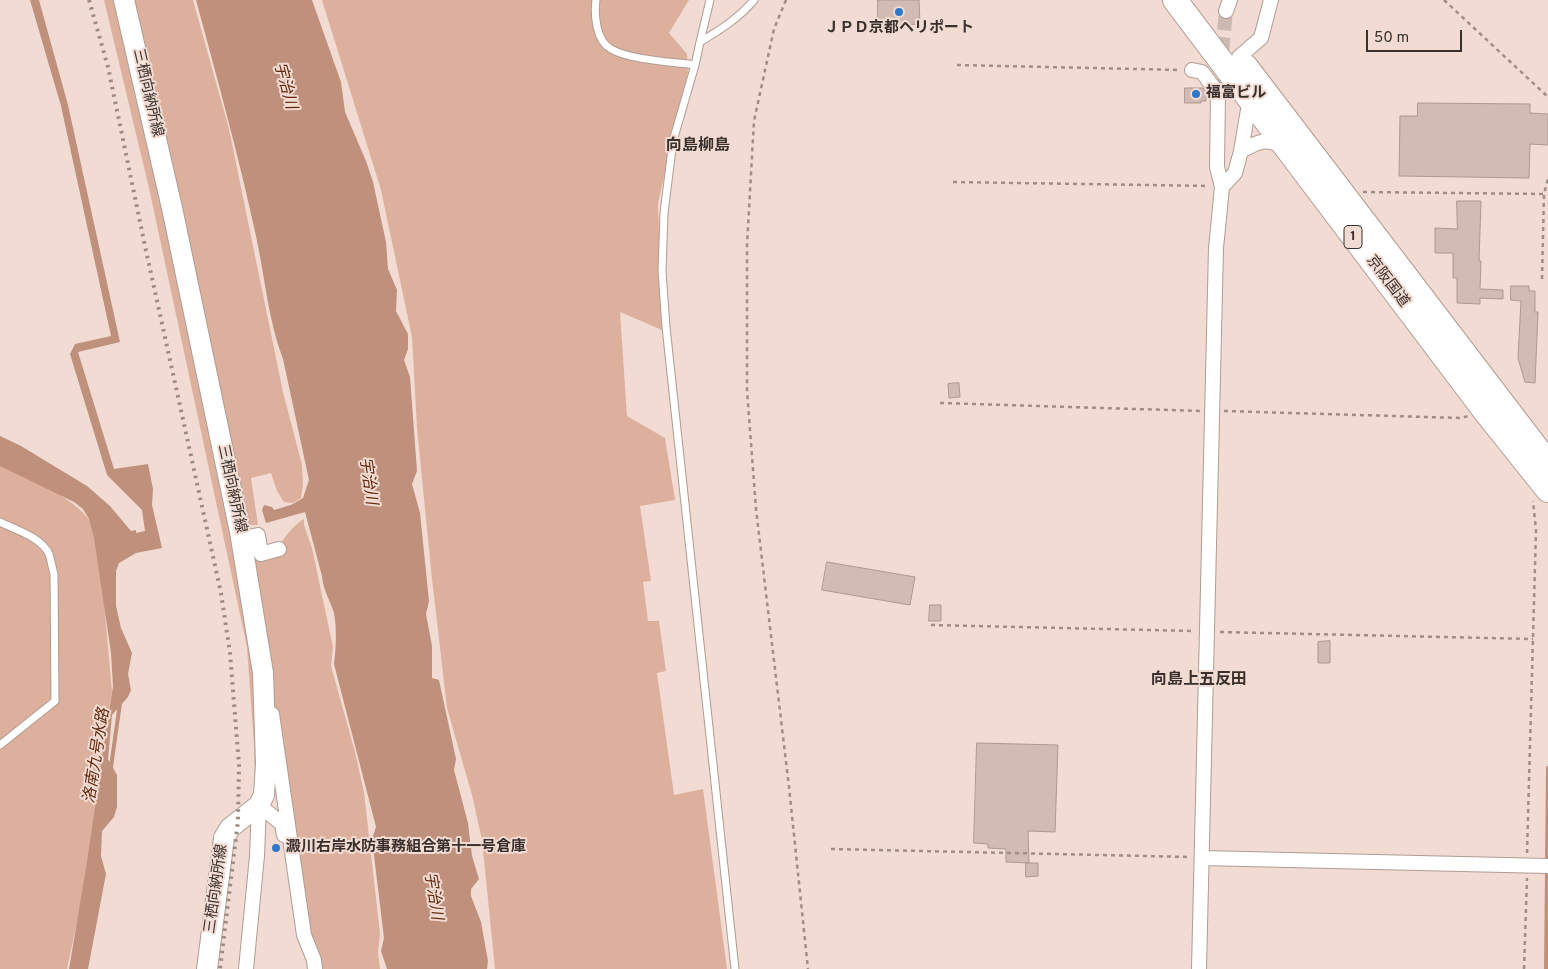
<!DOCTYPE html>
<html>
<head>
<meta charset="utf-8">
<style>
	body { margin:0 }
	#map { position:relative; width:1548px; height:969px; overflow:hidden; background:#f1dbd2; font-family:Overpass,sans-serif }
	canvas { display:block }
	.scale { position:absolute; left:1366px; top:30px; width:96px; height:22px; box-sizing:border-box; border:2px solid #39302d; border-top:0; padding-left:6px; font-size:15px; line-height:18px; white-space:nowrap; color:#39302d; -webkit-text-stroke:4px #f1dbd2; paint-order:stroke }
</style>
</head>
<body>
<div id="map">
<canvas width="1548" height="969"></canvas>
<div class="scale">50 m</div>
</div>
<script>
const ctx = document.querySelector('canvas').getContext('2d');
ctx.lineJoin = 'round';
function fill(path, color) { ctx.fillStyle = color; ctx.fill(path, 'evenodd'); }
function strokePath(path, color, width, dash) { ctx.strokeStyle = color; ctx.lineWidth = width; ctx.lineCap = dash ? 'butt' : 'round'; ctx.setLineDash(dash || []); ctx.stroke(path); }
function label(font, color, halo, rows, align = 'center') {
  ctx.font = font + ' Overpass,"Noto Sans JP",sans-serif'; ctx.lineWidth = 4; ctx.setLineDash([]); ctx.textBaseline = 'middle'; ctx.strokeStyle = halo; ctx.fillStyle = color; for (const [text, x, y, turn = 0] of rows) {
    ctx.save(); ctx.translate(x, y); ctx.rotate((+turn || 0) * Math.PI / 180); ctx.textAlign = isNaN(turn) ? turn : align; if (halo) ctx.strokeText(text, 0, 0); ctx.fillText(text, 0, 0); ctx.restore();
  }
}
fill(new Path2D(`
	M104 0H113L153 151 238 555 260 725 255 789 254 745 247 647 149 188Z
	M132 0H193L229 129 283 392 302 465 303 485 301 498 293 503 284 502 277 491 271 473 251 478 258 525H244Z
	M322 0H689L669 33 687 54 688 73 658 203 662 330 620 312 627 416 665 438 675 500 640 506 651 581 643 582 648 621H659L666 671 657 673 674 795 703 789 727 969H495L482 840 472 795 447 708 432 579 417 428 412 337 381 190Z
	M0 463C28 478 81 499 95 529 97 534 97 542 99 548L112 691 87 875 67 969H0Z
	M304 519V525L312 548 333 647 331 666 355 752 364 792 380 934 378 952 380 969H315L304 935 248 537 261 554 279 549C281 540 295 524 304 519Z`), '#ddb09e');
fill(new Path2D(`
	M30 0H39L68 105 120 342 78 352 114 469 148 464 153 489 152 505 162 548 136 553 119 563 116 571V606L121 628 132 653 128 674 131 690 128 697 112 715 108 759 117 775V807L114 817 102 831 101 856 106 874 88 969H69L86 868 113 686 111 653 94 538 89 519 83 509 74 502 0 466V436L21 446 87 486 110 506 131 531 136 530V533L145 531 142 510 107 475 70 354 75 344 111 336 61 106Z
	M196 0H312L341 82 345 112 366 161 373 182 386 242 388 269 397 290 396 311 408 334V349L404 360 410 377 417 471 412 484 420 513 424 552 429 601 426 614 432 646V678L439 680 456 759 454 770 468 823 472 856 479 879 471 889V896L481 922 488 961 487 969H387L381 951 384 938 372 839 376 827 334 664C336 648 337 629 334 613 330 600 323 590 322 576L305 512 266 523 262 510 264 505 272 507 274 510 291 505 303 498 309 480 283 359C268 320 265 277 256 236 239 157 217 78 196 0Z`), '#bf907c');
strokePath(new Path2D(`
	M111 767 120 703
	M1547 863 1548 768
	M1546 969 1547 870`), '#bf907c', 4);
const building = new Path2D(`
	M878 0H919L920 24 878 26Z
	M1185 88H1203L1206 92V101H1201V103H1185Z
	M1418 103 1530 104V113L1548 114V145L1530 144 1529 178 1399 176 1400 116H1417Z
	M1457 201H1481L1479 261H1481L1480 289 1503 290V299L1480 298V304L1457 303V278H1453V253H1435V228L1457 229Z
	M1511 286H1529V291H1535V312H1538L1535 383 1525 382 1518 358 1521 301 1511 300Z
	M959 383 960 397 949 398 948 384Z
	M827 562 915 577 910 605 822 590Z
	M930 605H941V621H929Z
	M1330 641V663H1318V642Z
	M977 743 1058 745 1055 832 1028 831 1029 863 1006 862V849L988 848V844L974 843Z
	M1026 863H1038V876L1026 877Z`);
fill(building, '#d1bbb3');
strokePath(building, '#ad9990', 1);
strokePath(new Path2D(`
	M1218 93 1226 11`), '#ccb9b1', 14, [14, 7]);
const service = new Path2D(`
	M596 0C594 15 596 41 611 49 630 60 673 62 695 65
	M700 42 710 0
	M0 522C16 530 41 537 49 554 51 560 52 567 54 574L55 701 0 745
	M735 969 666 327 662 271 664 213 673 141 695 65 700 42C720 30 739 18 754 0`);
const minor = new Path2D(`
	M1226 11 1230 0
	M1239 57 1261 38 1271 0
	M1192 70 1202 72 1218 93 1217 167 1222 187 1216 248 1199 969
	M1241 151C1261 140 1263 139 1285 146
	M1222 187 1235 173 1241 151 1250 98
	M250 551 248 537 258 535 261 554 279 549
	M272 714 304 935 314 960 315 969
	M259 805 282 824 284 835
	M1202 858 1548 866
	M246 969 257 856 259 805`);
const secondary = new Path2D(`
	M124 0 172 208 240 532 263 673 266 764 264 795 259 805 230 828 224 838 207 969`);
const trunk = new Path2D(`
	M1175 0 1485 411 1548 490
	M1246 67 1548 463`);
strokePath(service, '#b09c93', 9);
strokePath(minor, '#b09c93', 16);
strokePath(secondary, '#b09c93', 22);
strokePath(trunk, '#b09c93', 26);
strokePath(new Path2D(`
	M786 0 774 29 754 121 747 245V390L756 509 789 787 808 969
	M1444 0 1548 97
	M957 65 1181 70
	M953 182 1209 186
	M1363 192 1544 194
	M1542 279 1544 194 1548 178
	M940 403 1201 411
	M1224 411 1461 418 1468 416
	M931 625 1194 631
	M1220 632 1533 639
	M831 849 1190 857
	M1527 853 1536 530 1533 501
	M1524 969 1527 878`), '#9e8e87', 2.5, [4, 4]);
strokePath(service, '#fff', 7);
strokePath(minor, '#fff', 14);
strokePath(secondary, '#fff', 20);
strokePath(trunk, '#fff', 24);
strokePath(new Path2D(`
	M89 0 108 67 145 246 221 593 230 653 239 765 238 821 220 969`), '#9b8b85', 4, [2.5, 5]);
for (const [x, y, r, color] of [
	[899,12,5,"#2e78c8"],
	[1196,94,5,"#2e78c8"],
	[276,848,5,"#2e78c8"]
]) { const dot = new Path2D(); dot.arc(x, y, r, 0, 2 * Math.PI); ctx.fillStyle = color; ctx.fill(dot); strokePath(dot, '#f1dbd2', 2); }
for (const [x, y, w] of [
	[1353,237,18]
]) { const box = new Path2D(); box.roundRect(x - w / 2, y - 11.5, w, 23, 4); ctx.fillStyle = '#f1dbd2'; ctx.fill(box); strokePath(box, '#39302d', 1); }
label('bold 14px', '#39302d', null, [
	["1",1353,237]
]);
label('bold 15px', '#39302d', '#f1dbd2', [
	["ＪＰＤ京都ヘリポート",899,29,"center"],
	["福富ビル",1206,94],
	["澱川右岸水防事務組合第十一号倉庫",286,848]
], 'left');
label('15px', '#39302d', '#f1dbd2', [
	["三栖向納所線",147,93,77],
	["京阪国道",1387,282,53],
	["三栖向納所線",231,489,78],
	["三栖向納所線",217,889,-82]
]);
label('italic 16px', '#64290c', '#f1dbd2', [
	["宇治川",284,86,75],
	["宇治川",367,481,82],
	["洛南九号水路",98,756,-81],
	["宇治川",432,896,81]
]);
label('bold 16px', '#39302d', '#f1dbd2', [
	["向島柳島",698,147],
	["向島上五反田",1199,681]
]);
</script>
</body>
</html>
